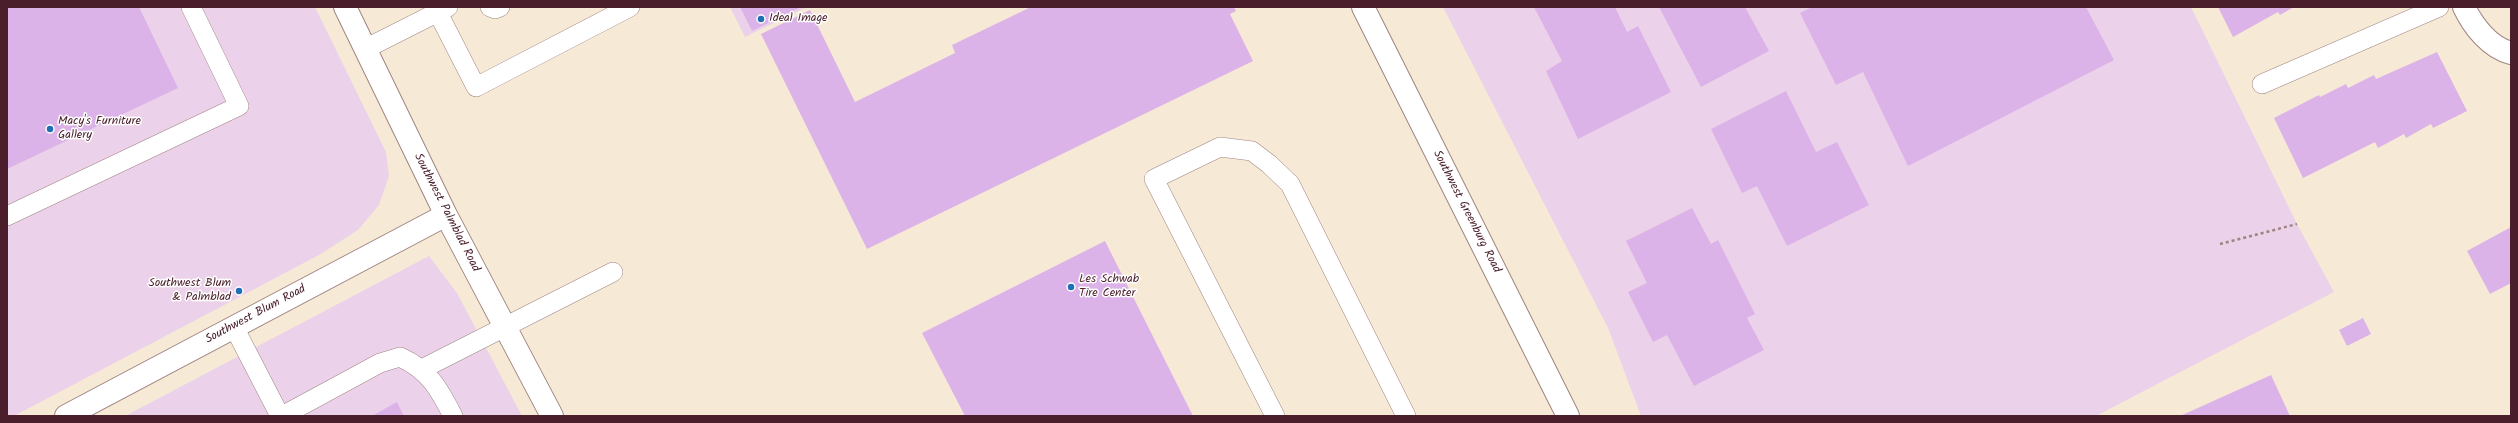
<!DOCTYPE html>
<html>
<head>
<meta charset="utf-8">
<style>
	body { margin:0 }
	#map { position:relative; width:2518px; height:423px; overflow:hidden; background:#f6ead7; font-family:Kalam,sans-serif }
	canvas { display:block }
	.frame { position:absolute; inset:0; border:8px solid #4a1f2b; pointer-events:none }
</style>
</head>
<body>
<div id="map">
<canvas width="2518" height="423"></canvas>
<div class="frame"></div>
</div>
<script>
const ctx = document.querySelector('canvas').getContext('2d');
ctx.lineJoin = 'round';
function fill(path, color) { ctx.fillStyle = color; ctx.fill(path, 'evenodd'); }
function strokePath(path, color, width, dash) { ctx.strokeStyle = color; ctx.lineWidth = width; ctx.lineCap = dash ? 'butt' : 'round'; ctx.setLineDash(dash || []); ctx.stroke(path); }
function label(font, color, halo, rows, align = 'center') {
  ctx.font = font + ' Kalam,sans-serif'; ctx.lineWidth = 3; ctx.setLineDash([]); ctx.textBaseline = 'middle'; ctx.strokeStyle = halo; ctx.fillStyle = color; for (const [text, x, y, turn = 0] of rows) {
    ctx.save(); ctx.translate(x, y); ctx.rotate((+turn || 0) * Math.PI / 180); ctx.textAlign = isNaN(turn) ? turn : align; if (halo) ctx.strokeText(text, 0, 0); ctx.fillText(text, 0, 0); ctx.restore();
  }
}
fill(new Path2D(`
	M7 7H315L386 152 389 176 379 205 358 230 319 255 14 416H7Z
	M730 7H807L745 37Z
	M1443 7H2191L2297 224 2334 292 2096 416H1641L1608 328Z
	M429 256 457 293 522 416H125Z`), '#ecd1ea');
fill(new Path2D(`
	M7 7H139L178 88 7 169Z
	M740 7H801L752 31Z
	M1031 7H1234L1236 11 1230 14 1253 61 867 249 761 34 810 10 855 102 955 53 952 45Z
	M1534 7H1615L1627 32 1638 26 1671 92 1578 139 1546 71 1562 61Z
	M1659 7H1745L1769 51 1701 87Z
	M1812 7H2086L2114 60 1908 166 1863 72 1836 85 1800 13Z
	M2218 7H2294L2280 15 2278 12 2233 37Z
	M2437 52 2467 111 2433 128 2431 124 2406 138 2404 134 2378 148 2375 142 2303 178 2274 118 2319 95 2320 97 2346 84 2348 88 2374 75 2376 79Z
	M1786 91 1816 152 1837 142 1869 205 1787 246 1757 186 1742 193 1711 129Z
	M1692 208 1711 244 1718 240 1755 314 1747 318 1764 350 1694 386 1667 335 1653 342 1628 292 1647 283 1626 241Z
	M2511 227V283L2490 294 2467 251Z
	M1105 241 1193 416H965L922 333Z
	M2363 318 2371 334 2347 346 2339 330Z
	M2271 375 2290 416H2180Z
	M397 402 404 416H372Z`), '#dcb3e8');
const service = new Path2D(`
	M435 7 476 87 630 7
	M490 7 495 9 500 7
	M365 49 448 7
	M2262 84 2439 7
	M7 216 239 106 191 7
	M234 327 280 416
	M422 369 613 272
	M282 416 380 363 400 357C429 370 439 389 453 416
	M1275 416 1154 179 1220 147 1252 151 1269 164 1290 184 1406 416`);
const minor = new Path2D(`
	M2464 7C2473 26 2490 48 2511 53`);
const tertiary = new Path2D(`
	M345 7 446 215 552 416
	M66 416 446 215`);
const secondary = new Path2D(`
	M1363 7 1568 416`);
strokePath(service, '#a08481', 20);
strokePath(minor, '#a08481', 24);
strokePath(tertiary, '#a08481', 24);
strokePath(secondary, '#a08481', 24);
strokePath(new Path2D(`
	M2220 244 2297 224`), '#a08481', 2.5, [3, 3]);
strokePath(service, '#fff', 19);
strokePath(minor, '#fff', 22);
strokePath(tertiary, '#fff', 22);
strokePath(secondary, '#fff', 22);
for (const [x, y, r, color] of [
	[761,19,4,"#1f6fb2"],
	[50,129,4,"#1f6fb2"],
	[1071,287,4,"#1f6fb2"],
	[239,291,4,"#1f6fb2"]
]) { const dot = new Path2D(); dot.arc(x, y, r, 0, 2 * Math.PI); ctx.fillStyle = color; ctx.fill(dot); strokePath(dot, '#fff', 1.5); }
label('12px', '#4a1f2b', '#fff', [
	["Ideal Image",769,19],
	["Macy's Furniture",58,122],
	["Gallery",58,136],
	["Les Schwab",1079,280],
	["Tire Center",1079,294],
	["Southwest Blum",231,284,"right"],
	["& Palmblad",231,298,"right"]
], 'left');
label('12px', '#4a1f2b', '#fff', [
	["Southwest Greenburg Road",1466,212,63],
	["Southwest Palmblad Road",446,213,63],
	["Southwest Blum Road",256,315,-28]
]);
</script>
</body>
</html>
